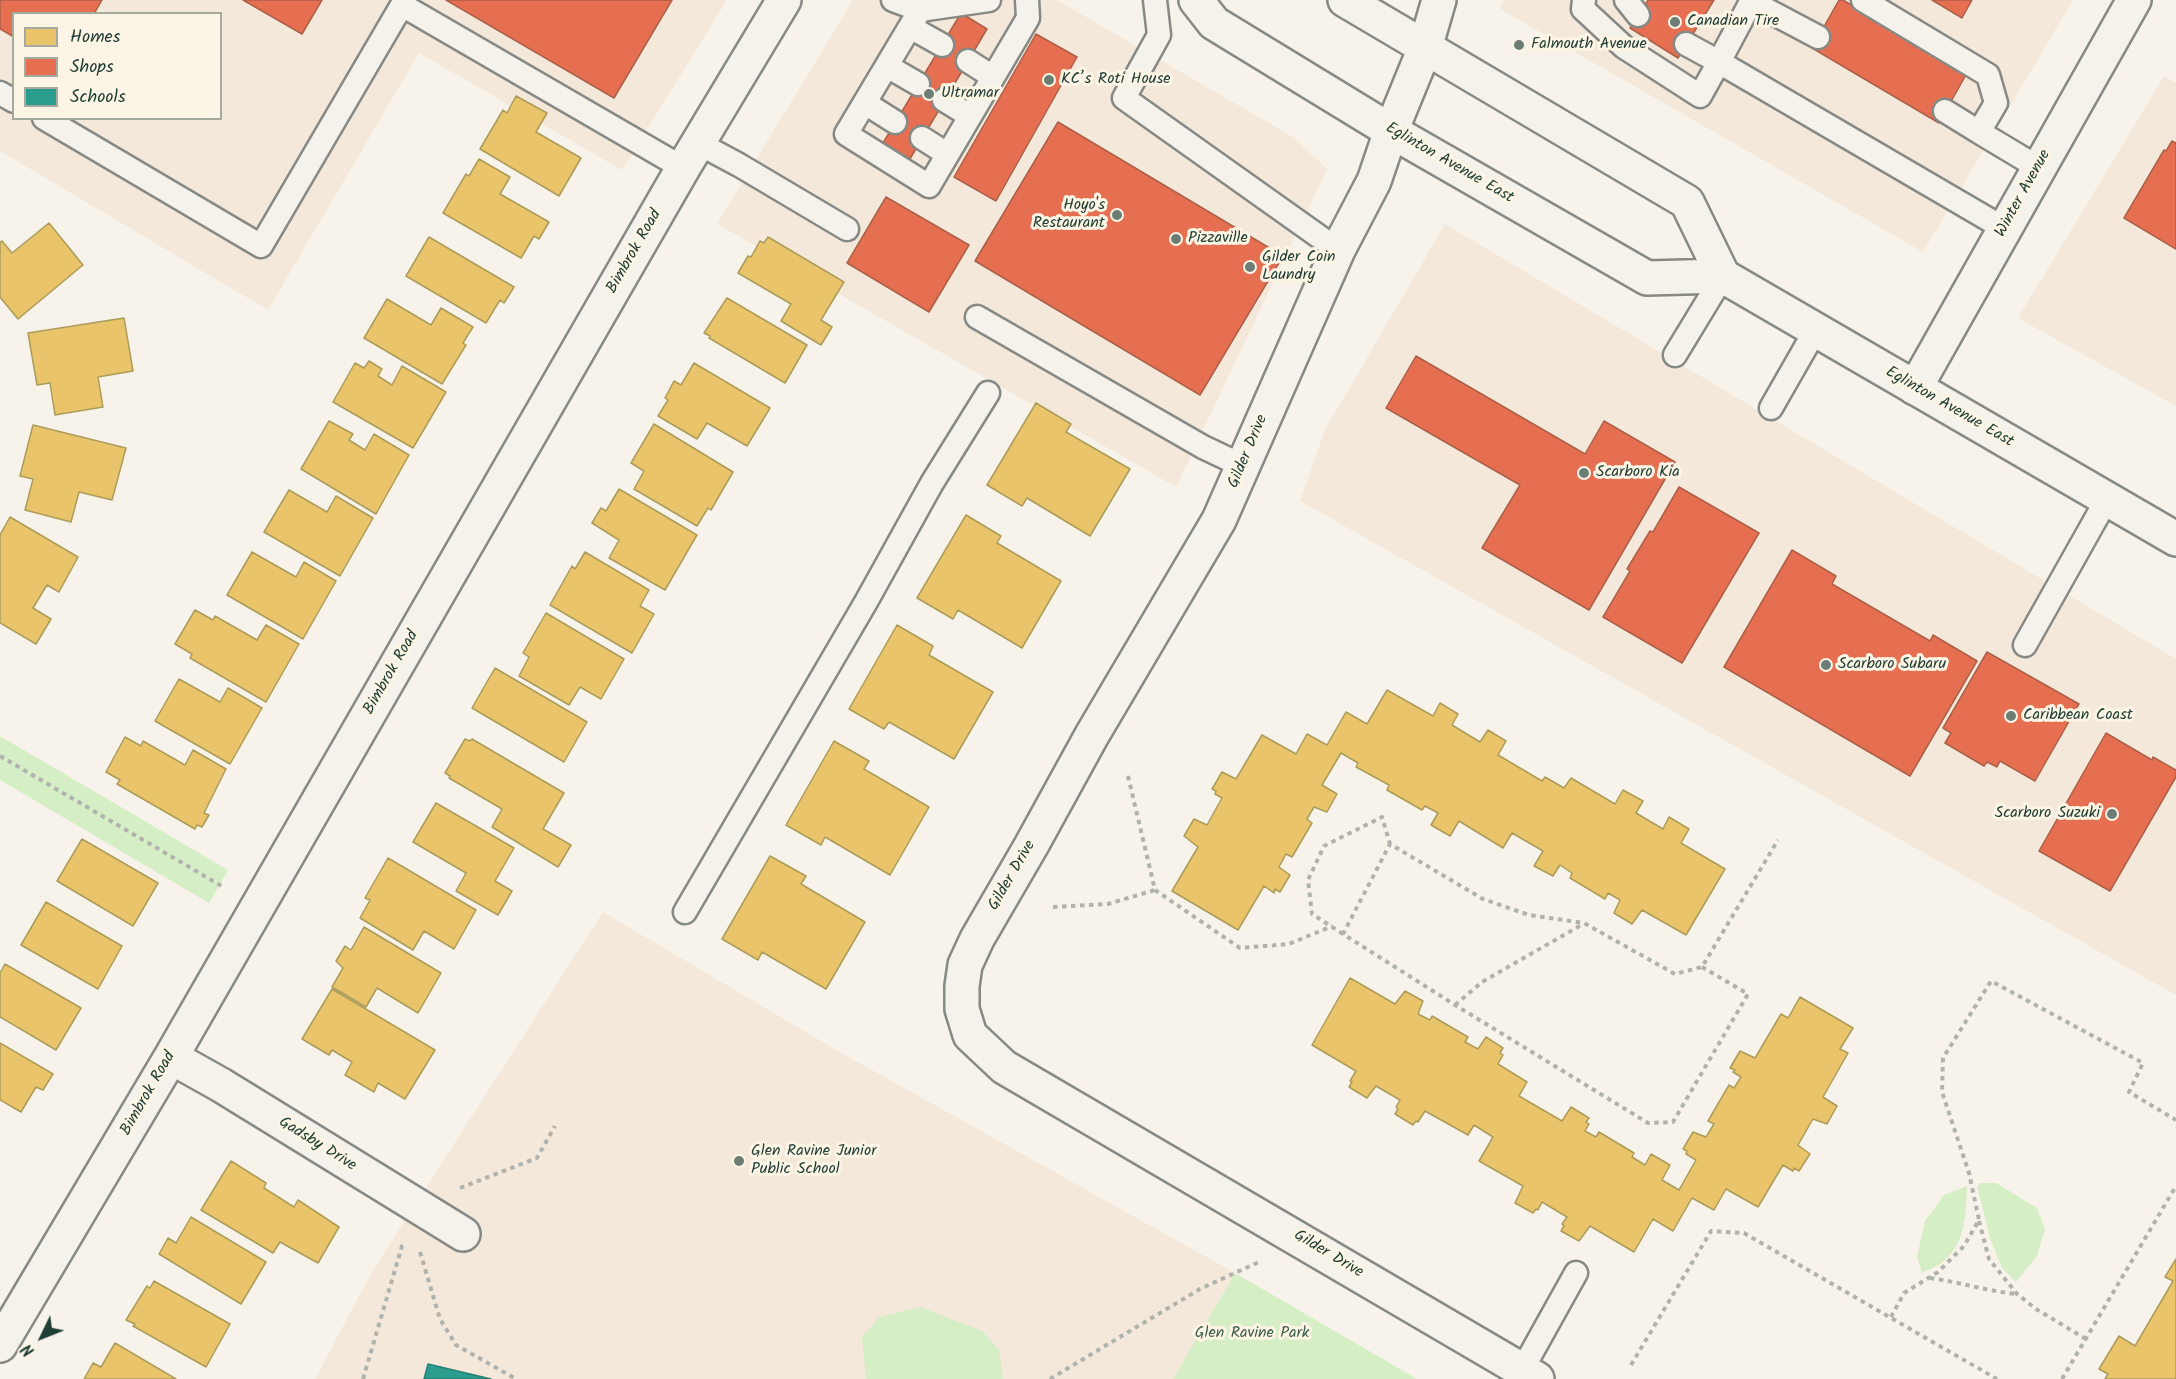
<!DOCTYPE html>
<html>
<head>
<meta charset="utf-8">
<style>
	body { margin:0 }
	#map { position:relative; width:2176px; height:1379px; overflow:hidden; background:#f7f3ea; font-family:Kalam,sans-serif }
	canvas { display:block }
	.legend { position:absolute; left:12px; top:12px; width:210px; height:108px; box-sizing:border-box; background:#fcf5e5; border:2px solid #a4ab9e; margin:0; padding:8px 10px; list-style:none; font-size:18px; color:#1f3d34 }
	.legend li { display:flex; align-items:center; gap:12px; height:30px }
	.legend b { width:30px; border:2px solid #a4ab9e }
	.north { position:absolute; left:12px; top:1307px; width:60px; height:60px; -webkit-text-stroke:4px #fcf5e5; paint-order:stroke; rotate:227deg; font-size:16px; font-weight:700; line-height:24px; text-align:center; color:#1f3d34 }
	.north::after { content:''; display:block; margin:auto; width:21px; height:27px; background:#1f3d34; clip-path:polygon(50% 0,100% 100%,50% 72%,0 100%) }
</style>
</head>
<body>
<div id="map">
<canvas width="2176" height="1379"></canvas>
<ul class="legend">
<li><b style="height:16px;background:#e9c46a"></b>Homes</li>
<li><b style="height:16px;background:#e76f51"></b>Shops</li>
<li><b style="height:16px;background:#2a9d8f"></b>Schools</li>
</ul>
<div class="north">N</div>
</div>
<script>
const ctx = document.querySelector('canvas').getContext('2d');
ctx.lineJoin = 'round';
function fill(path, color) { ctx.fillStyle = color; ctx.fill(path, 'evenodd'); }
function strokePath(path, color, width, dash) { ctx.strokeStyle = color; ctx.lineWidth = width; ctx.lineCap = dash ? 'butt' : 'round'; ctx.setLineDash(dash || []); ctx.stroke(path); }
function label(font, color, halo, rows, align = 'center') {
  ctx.font = font + ' Kalam,sans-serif'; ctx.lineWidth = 6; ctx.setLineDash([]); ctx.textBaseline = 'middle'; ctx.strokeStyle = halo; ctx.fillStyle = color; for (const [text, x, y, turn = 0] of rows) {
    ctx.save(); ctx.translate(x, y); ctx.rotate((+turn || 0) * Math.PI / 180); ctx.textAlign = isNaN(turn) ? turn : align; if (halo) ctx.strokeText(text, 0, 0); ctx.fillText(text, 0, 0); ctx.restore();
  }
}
fill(new Path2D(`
	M0 0H727L622 170 419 53 268 310 0 151ZM14 14H220V118H14Z
	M853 0H1057L1293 137 1327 169 1176 487 717 224Z
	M1504 0H2073L1923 252 1500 9Z
	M2164 76 2176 83V406L2018 318Z
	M1445 224 2176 659V995L1300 501 1325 430Z
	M603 912 838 1051 1235 1273 1173 1379H315L373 1270Z`), '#f4e8da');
fill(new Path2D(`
	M0 736 228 870 209 903 0 780Z
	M1980 1183H1996L2037 1208 2045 1229 2037 1256 2016 1282 2002 1268 1991 1241 1977 1187Z
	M1967 1186C1966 1214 1966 1241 1944 1261 1938 1266 1929 1269 1922 1273L1917 1257 1925 1221 1944 1195Z
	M1235 1273 1417 1379H1173Z
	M920 1307 982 1331 999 1350 1003 1379H866L862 1337 879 1317Z`), '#d6eec5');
const homes = new Path2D(`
	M516 96 547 113 536 132 581 158 559 196 480 149 503 110 507 113Z
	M479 159 510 177 500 194 549 222 539 239 534 236 521 258 443 213 466 174 469 176Z
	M49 223 83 265 18 319 0 297V242L2 241 12 253Z
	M429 237 514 287 504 303 500 300 486 323 406 276Z
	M768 237 844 282 821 320 832 327 821 345 781 321 791 304 738 273 748 256 751 257 760 241 764 243Z
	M727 298 807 345 785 383 709 338 710 336 704 333Z
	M387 299 431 325 441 308 473 327 463 343 466 345 442 384 364 338Z
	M124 318 133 371 98 377 103 407 55 415 50 383 37 385 28 333Z
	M369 361 382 369 378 376 392 385 402 366 446 392 413 448 333 402 355 363 364 368Z
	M694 363 770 408 747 446 707 423 697 439 658 416 668 400 665 398 674 381 681 385Z
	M1036 403 1071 424 1066 432 1130 469 1090 536 1027 498 1022 506 987 485Z
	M329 421 353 434 349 440 365 450 374 434 409 455 376 514 301 469Z
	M654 424 733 472 711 510 708 508 697 526 634 489 644 471 631 463Z
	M33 425 126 448 112 500 79 492 71 522 25 510 33 479 20 476Z
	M619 489 697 535 665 590 609 558 619 540 592 523 601 508 606 511Z
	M289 490 327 512 336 496 373 518 340 576 264 532Z
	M966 515 1001 536 997 543 1061 581 1022 648 958 610 953 619 917 598Z
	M10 517 78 557 59 592 47 585 33 608 51 619 36 644 0 623V535Z
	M252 552 296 577 304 562 336 581 303 639 227 595Z
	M585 552 649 590 640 606 654 614 632 653 550 605 572 566 575 569Z
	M195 610 213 620 215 616 257 640 266 625 299 644 266 702 190 658 192 654 175 644Z
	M546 613 624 659 601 699 580 687 569 705 519 676 529 657 523 653Z
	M897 625 933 646 929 655 993 692 954 759 889 722 884 729 849 709Z
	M495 668 587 722 564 762 472 708Z
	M179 679 220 702 228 688 262 708 230 764 155 721Z
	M1387 690 1433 716 1440 703 1458 714 1452 725 1480 742 1488 730 1506 741 1498 755 1542 781 1545 777 1564 788 1571 778 1615 804 1623 790 1643 801 1636 813 1663 829 1669 817 1689 829 1681 843 1725 869 1686 935 1642 910 1632 924 1614 913 1620 900 1608 893 1605 899 1570 878 1572 873 1560 865 1553 876 1534 866 1543 851 1512 833 1503 848 1459 821 1450 836 1431 825 1438 813 1425 806 1422 810 1387 790 1389 785 1356 767 1358 763 1341 753 1322 785 1337 794 1327 812 1314 807 1307 819 1312 823 1292 857 1286 854 1279 867 1290 875 1280 892 1275 889 1274 893 1264 886 1238 930 1172 891 1198 847 1184 836 1194 819 1207 825 1222 798 1215 794 1216 791 1212 789 1222 772 1236 779 1262 735 1296 754 1307 734 1327 745 1346 712 1367 724Z
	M125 737 141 746 143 741 185 765 193 750 226 769 204 813 209 815 202 827 197 825 195 829 117 784 120 780 106 772Z
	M465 739 470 741 472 739 564 793 543 829 571 845 558 867 492 827 502 809 449 778 450 776 445 773Z
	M834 741 869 761 864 769 929 807 890 875 825 837 821 845 786 825Z
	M436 803 514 848 495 881 512 891 498 915 456 891 466 873 413 842Z
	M82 839 158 883 133 926 57 881Z
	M770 856 806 876 801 884 865 922 826 989 762 952 758 960 722 939Z
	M388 858 476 910 454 949 424 931 413 950 360 918 370 900 365 898Z
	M46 902 122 946 98 989 21 945Z
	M364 927 441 973 418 1013 377 988 366 1007 332 987 343 968 336 961 345 946 351 950Z
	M5 964 81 1008 56 1050 0 1017V973Z
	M1350 978 1395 1004 1405 991 1423 1001 1418 1014 1430 1020 1432 1016 1468 1037 1465 1042 1478 1049 1486 1037 1503 1048 1500 1053 1503 1055 1498 1064 1527 1082 1519 1096 1562 1121 1571 1107 1589 1118 1586 1122 1589 1124 1585 1131 1596 1137 1599 1132 1634 1153 1632 1157 1645 1165 1651 1154 1670 1165 1662 1180 1679 1190 1696 1160 1686 1154 1687 1151 1683 1149 1693 1132 1706 1137 1714 1124 1708 1121 1729 1085 1734 1088 1741 1077 1733 1072 1735 1070 1730 1068 1740 1051 1755 1058 1781 1014 1788 1018 1800 997 1853 1028 1840 1049 1848 1053 1823 1097 1837 1106 1827 1124 1813 1119 1798 1145 1810 1154 1799 1171 1794 1168 1793 1171 1783 1165 1758 1207 1726 1189 1714 1210 1692 1198 1673 1231 1653 1219 1634 1252 1590 1226 1579 1241 1561 1231 1564 1226 1562 1224 1567 1217 1542 1202 1538 1210 1536 1209 1533 1213 1515 1203 1523 1186 1479 1161 1493 1137 1474 1125 1468 1135 1425 1111 1418 1122 1416 1121 1413 1125 1395 1114 1398 1109 1396 1107 1400 1100 1376 1086 1367 1098 1349 1087 1352 1082 1350 1081 1356 1071 1312 1045Z
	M332 989 435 1050 405 1099 378 1083 374 1092 345 1075 352 1062 332 1050 329 1055 302 1039Z
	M0 1043 53 1074 43 1090 36 1087 21 1112 0 1100Z
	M231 1161 266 1183 264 1188 294 1207 298 1200 339 1227 318 1263 280 1242 273 1253 201 1210Z
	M191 1217 266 1262 241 1304 159 1254 168 1238 176 1243Z
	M2176 1259V1379H2105L2108 1374 2099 1369 2119 1336 2135 1346 2173 1281 2165 1277Z
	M154 1281 230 1324 206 1367 133 1326 135 1324 126 1320 147 1286 150 1288Z
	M115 1343 176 1379H84L93 1363 101 1367Z`);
fill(homes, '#e9c46a');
strokePath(homes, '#ac9c5a', 1.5);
const shops = new Path2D(`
	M0 0H102L94 14H14V37L0 29Z
	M243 0H322L302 34Z
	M446 0H672L614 98Z
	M1648 0H1714L1678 58 1630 28Z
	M1839 0H1843L1967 73 1939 123 1812 48Z
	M1932 0H1972L1962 18Z
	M961 13 987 29 901 174 877 153Z
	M1036 34 1077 57 996 201 954 177Z
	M1058 122 1283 256 1200 395 975 261Z
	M2172 141 2176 143V249L2124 218 2164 150 2166 151Z
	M886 197 969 245 929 312 847 263Z
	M1416 356 1585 454 1604 421 1675 462 1589 610 1482 548 1520 485 1386 408Z
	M1679 487 1759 533 1682 663 1603 617 1630 571 1627 569 1650 531 1653 532Z
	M1792 550 1836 576 1832 584 1930 641 1933 635 1977 661 1910 776 1724 667Z
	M1987 652 2079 704 2035 781 2000 761 1997 767 1987 762 1984 766 1945 743 1951 733 1943 728Z
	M2106 733 2152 760 2153 757 2176 770V777L2110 891 2039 851Z`);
fill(shops, '#e76f51');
strokePath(shops, '#ab6048', 1.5);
const schools = new Path2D(`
	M428 1364 491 1379H424Z`);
fill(schools, '#2a9d8f');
strokePath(schools, '#278074', 1.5);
const lane = new Path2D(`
	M893 0 920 10 989 0
	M1155 0 1159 35 1124 98 1338 250
	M1584 0 1583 9 1624 47 1700 96 1719 62 1686 44
	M1626 0 1638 15
	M1752 0 1719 62 2005 229
	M1863 0 1988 75 1996 103 1979 132 2039 168
	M1752 2 1818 37
	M920 10 846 134 929 186 1028 18 1027 0
	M910 27 942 45
	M968 61 993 77
	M887 66 918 84
	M0 93 14 101
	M944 100 970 116
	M865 103 895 122
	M1945 111 1979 132
	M44 118 261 246 402 5 683 168
	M922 138 947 154
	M698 143 739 165 847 229
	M977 317 1203 447 1243 466
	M1675 355 1723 276
	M1771 408 1815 331
	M2025 645 2107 499
	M685 912 866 602 932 483 988 393
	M1522 1370 1576 1273`);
const street = new Path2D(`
	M1439 0 1425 48 1391 131 1374 181 1338 250 1219 520 1092 735 1031 846 977 939 965 965 962 986V1009L970 1035 1004 1067 1537 1379
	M1915 388 2134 0
	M171 1057 221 1085 463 1234
	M0 1345 171 1057 683 168 784 0`);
const primary = new Path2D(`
	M1196 0 1214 23 1391 131 1647 278 1723 276 2176 539
	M1345 0 1687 202 1723 276`);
strokePath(lane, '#868984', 27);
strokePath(street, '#868984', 38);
strokePath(primary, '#868984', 38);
strokePath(new Path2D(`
	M0 756 225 888
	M1128 776 1155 890 1240 948 1289 944 1332 926
	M1053 907 1108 904 1155 890
	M1343 934 1312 914 1308 880 1324 846 1382 817 1390 844
	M1702 967 1748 994 1673 1122 1648 1123 1455 1005 1343 934 1390 844 1483 899 1529 915 1584 923 1675 974 1702 967 1778 840
	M1455 1005 1482 982 1583 924
	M460 1188 537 1158 555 1126
	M1979 1221 1989 1259 2017 1294 2036 1309 2086 1339
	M420 1252 440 1319 456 1345 516 1379
	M1930 1278C1959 1282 1987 1291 2016 1294
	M1891 1317 1904 1293 1938 1272 1964 1246 1979 1220 1969 1173 1942 1092 1943 1058 1991 981 2143 1063 2129 1092 2176 1120
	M1631 1365 1711 1231 1744 1233 1997 1379
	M363 1379 402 1246 406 1243
	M1050 1379 1200 1289 1261 1261
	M2062 1379 2176 1186`), '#b0b2ad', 4, [4.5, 4.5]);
strokePath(lane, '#f5f2ec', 22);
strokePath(street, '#f5f2ec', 33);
strokePath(primary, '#f5f2ec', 33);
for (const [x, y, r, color] of [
	[1675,22,6,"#6b7d74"],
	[1519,45,6,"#6b7d74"],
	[1049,80,6,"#6b7d74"],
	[929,94,6,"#6b7d74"],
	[1117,215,6,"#6b7d74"],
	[1176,239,6,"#6b7d74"],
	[1250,267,6,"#6b7d74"],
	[1584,473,6,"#6b7d74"],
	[1826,665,6,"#6b7d74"],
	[2011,716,6,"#6b7d74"],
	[2112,814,6,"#6b7d74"],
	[739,1161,6,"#6b7d74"]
]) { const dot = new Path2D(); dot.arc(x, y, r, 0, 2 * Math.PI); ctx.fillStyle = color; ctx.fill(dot); strokePath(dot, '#fcf5e5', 2); }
label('16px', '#1f3d34', '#fcf5e5', [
	["Canadian Tire",1687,22],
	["Falmouth Avenue",1531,45],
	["KC’s Roti House",1061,80],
	["Ultramar",941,94],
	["Hoyo's",1105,206,"right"],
	["Restaurant",1105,224,"right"],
	["Pizzaville",1188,239],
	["Gilder Coin",1262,258],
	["Laundry",1262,276],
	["Scarboro Kia",1596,473],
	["Scarboro Subaru",1838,665],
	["Caribbean Coast",2023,716],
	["Scarboro Suzuki",2100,814,"right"],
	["Glen Ravine Junior",751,1152],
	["Public School",751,1170]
], 'left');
label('16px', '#1f3d34', '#fcf5e5', [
	["Eglinton Avenue East",1449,164,30],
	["Winter Avenue",2024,194,-61],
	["Bimbrok Road",635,252,-60],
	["Eglinton Avenue East",1949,408,30],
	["Gilder Drive",1249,452,-67],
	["Bimbrok Road",392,673,-60],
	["Gilder Drive",1013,876,-60],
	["Bimbrok Road",149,1094,-60],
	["Gadsby Drive",317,1145,32],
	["Gilder Drive",1328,1255,31]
]);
label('16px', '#3e5f4b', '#fcf5e5', [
	["Glen Ravine Park",1252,1334]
]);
</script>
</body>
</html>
